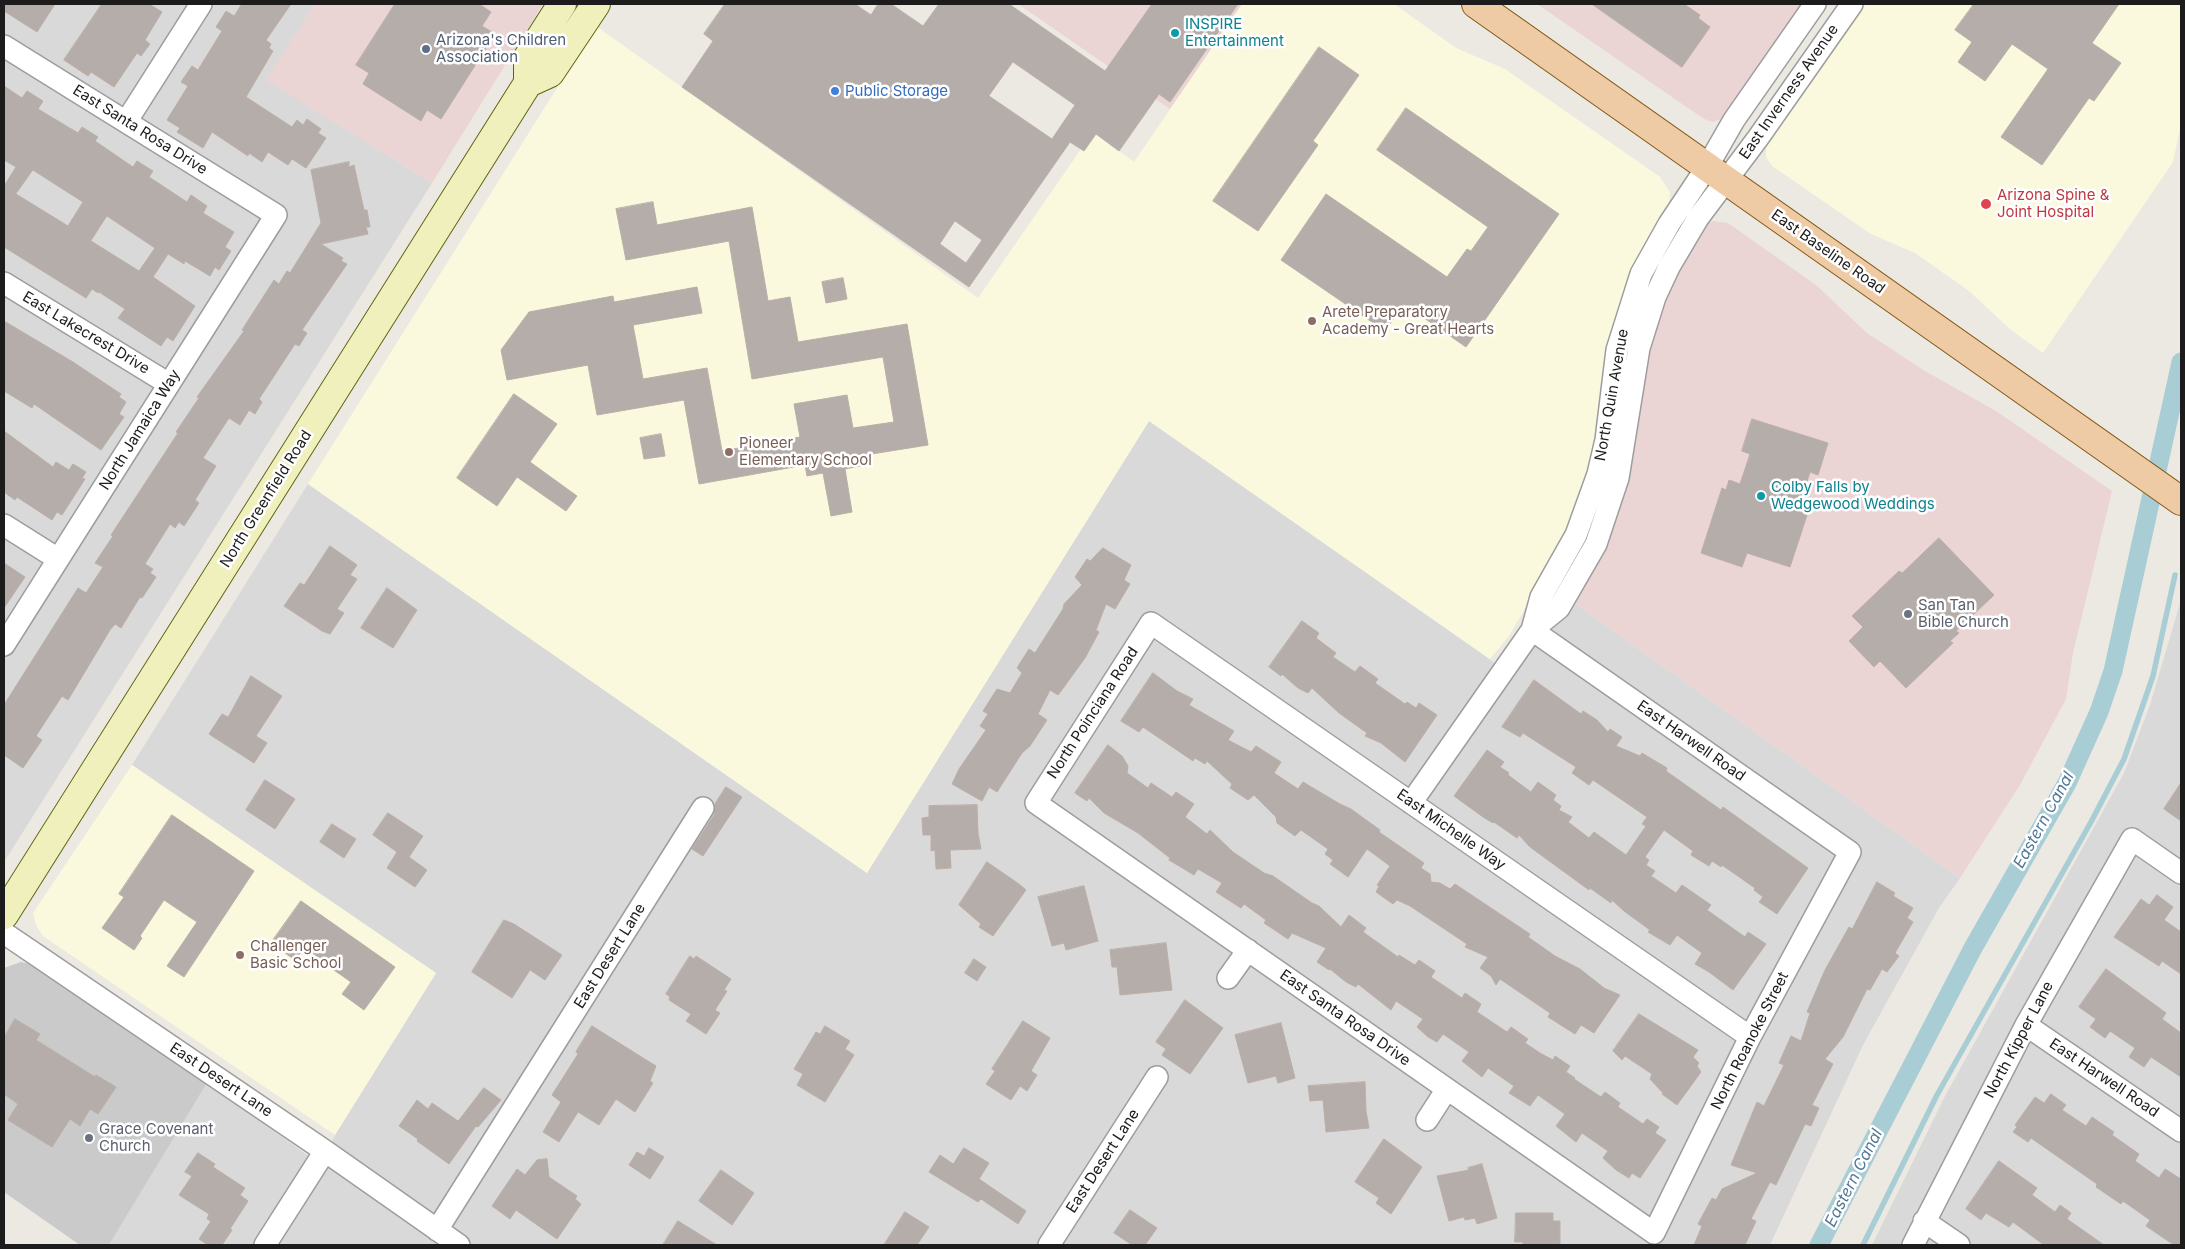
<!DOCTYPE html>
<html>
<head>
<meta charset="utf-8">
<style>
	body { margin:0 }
	#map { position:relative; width:2185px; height:1249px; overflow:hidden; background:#ece9e3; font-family:Inter,sans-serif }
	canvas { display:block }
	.frame { position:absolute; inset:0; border:5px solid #1c1c1c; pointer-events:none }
</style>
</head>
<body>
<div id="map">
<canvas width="2185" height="1249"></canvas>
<div class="frame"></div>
</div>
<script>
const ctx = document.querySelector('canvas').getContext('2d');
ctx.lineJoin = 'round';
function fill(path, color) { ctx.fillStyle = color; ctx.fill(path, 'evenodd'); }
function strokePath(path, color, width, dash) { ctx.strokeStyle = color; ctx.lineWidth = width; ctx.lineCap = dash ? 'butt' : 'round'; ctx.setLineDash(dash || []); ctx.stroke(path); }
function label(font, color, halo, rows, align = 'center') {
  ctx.font = font + ' Inter,sans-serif'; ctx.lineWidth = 5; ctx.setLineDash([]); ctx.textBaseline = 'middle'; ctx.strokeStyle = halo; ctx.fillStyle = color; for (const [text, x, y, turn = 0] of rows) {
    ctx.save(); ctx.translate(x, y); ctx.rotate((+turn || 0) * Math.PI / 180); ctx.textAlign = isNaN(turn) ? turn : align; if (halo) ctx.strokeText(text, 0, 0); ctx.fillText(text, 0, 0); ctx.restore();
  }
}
fill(new Path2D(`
	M4 4H315L267 80 432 183 4 862Z
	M1149 421 1512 675 1529 650 1570 600 1960 878 1939 908 1863 1045 1770 1245H109L207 1083 321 1165 335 1135 436 973 132 765 308 484 867 873Z
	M2181 600V1245H1872L1945 1096 2124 773 2150 705Z`), '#dad9d9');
fill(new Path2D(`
	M315 4H543L432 183 266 80Z
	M1018 4H1242L1170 109Z
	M1537 4H1803L1727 113 1723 118 1713 122 1704 119Z
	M1713 221 1728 223 1816 285 1867 333 1925 371 1996 411 2112 491 2073 653 2066 699 2020 785 1960 878 1570 600 1658 302 1705 225Z`), '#ebd4d4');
fill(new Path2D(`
	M1242 4H1394L1456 48 1505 69 1660 177 1670 192 1669 204 1638 258 1622 297 1609 343 1591 461 1577 510 1562 544 1509 636 1490 659 1149 421 867 873 308 484 596 26 978 298 1081 149 1084 151 1096 134 1134 162Z
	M1863 4H2181V124L2173 162 2043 353 2011 330 1969 291 1915 253 1871 234 1772 166 1766 157V149L1769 139Z
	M132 765 436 973 335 1135 43 936 36 925 33 913Z`), '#faf9de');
fill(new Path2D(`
	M21 962 36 965 207 1083 109 1245H80L4 1192V968Z`), '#cacaca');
strokePath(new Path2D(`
	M1863 1245 1937 1095 2091 822 2124 759 2153 676 2175 575`), '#a9cdd4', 5.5);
strokePath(new Path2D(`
	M1819 1245 1973 948 2067 783 2099 712 2113 671 2181 362`), '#a9cdd4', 19);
const building = new Path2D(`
	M4 4H55L37 32 4 11Z
	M102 4H149L162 12 145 40 150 44 141 56 137 53 114 87 91 72 88 76 64 60Z
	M242 4H291L266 40 271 44 269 48 273 51 246 97 292 127 297 120 303 125 307 119 321 129 318 133 326 138 306 168 292 159 288 165 268 152 262 162 249 153 248 156 212 132 203 148 177 132 180 128 167 120 188 86 181 82 192 66 198 70 222 31 216 27 226 11 234 16Z
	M395 4H479L491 12 482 26 495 34 441 119 427 110 421 121 363 84 369 73 356 65Z
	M725 4H855L871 15 878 4H891L923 26 939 4H1009L1105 71 1152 4H1238L1170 102 1159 94 1119 151 1096 134 1084 151 1070 142 969 287 682 87 713 41 704 34ZM1013 62 1075 105 1052 139 989 96ZM955 221 982 240 966 263 940 244Z
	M1592 4H1684L1700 15 1698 18 1710 27 1682 67Z
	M1974 4H2119L2092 43 2121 63 2094 101 2089 98 2042 165 2001 137 2048 69 2012 44 1985 81 1958 62 1972 42 1955 30Z
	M1319 47 1359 75 1313 141 1318 145 1258 231 1213 201Z
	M4 86 22 98 27 91 43 101 38 109 78 133 82 127 98 137 95 141 133 167 137 161 153 171 149 177 187 202 191 195 207 206 203 213 234 232 225 247 231 251 219 270 215 267 210 276 185 261 184 264 168 254 153 277 195 306 173 341 167 337 161 346 118 318 125 309 99 292 98 293 92 289 86 298 4 247V186L16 167 4 160ZM33 170 83 202 68 226 16 194ZM107 216 155 248 139 271 91 241Z
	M1406 108 1559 214 1466 347 1404 304 1385 331 1281 260 1326 194 1447 277 1467 249 1471 251 1488 227 1377 150Z
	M349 162V167L354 165 364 210H367L370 227H366L368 234 321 244 343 258 341 261 347 264 302 330 307 333 299 346 295 344 259 399 262 402 255 414 249 410 240 425 229 418 203 458 216 466 195 500 199 503 184 526 179 522 175 528 170 524 145 564 153 569 150 573 156 577 142 598 140 597 121 628 115 624 110 630 68 700 62 696 36 736 42 740 23 768 4 755V705L78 588 86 593 103 567 95 563 113 536 111 535 178 433 176 432 199 398 197 397 244 331 242 330 274 280 279 284 287 271 290 273 321 223 311 170Z
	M653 202 657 225 752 207 768 301 790 297 798 342 907 324 928 445 859 456 860 466 845 469 852 512 831 516 823 473 807 476 805 465 699 484 684 400 597 415 588 365 507 380 501 350 529 312 613 296 614 302 697 287 702 313 633 325 643 379 707 368 722 451 800 437 794 404 847 395 853 428 894 422 883 357 752 379 729 241 626 260 616 209Z
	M843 278 847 299 826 303 822 282Z
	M4 321 73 362 121 394 119 397 126 402 119 414 124 417 101 450 34 404 32 408 4 391Z
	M514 394 557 424 530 462 577 496 566 511 517 477 497 506 457 478Z
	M1752 419 1828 443 1818 475 1810 472 1800 503 1810 506 1790 567 1747 553 1742 567 1701 553 1722 488 1726 490 1729 480 1740 484 1750 454 1742 451Z
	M4 431 53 467 56 462 69 470 73 464 86 472 82 478 85 479 62 515 57 512 52 520 17 497 15 500 4 492Z
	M661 434 665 456 644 459 640 438Z
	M1939 538 1994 595 1956 631 1959 633 1950 641 1953 643 1906 688 1880 661 1874 667 1849 641 1863 627 1852 616 1899 571 1902 573Z
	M330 546 357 565 350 575 357 579 337 609 344 613 330 634 322 631 284 606 300 583 304 585Z
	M1103 548 1131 565 1124 580 1130 584 1115 609 1106 604 1096 630 1099 632 1085 658 1064 687 1058 695 1050 690 1038 714 1047 720 1030 746 1022 753 997 792 989 787 982 801 952 784 959 769 986 730 980 726 988 714 983 711 997 689 1010 693 1022 673 1017 668 1029 649 1035 653 1063 609 1064 604 1082 585 1075 577 1087 559 1090 561Z
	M4 563 25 577 4 608Z
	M387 588 417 610 393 648 361 628Z
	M1302 621 1319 633 1316 638 1336 653 1333 657 1355 672 1360 666 1378 679 1375 683 1405 704 1407 702 1416 708 1419 703 1437 715 1405 762 1381 743 1365 736 1367 733 1339 713 1312 688 1308 693 1298 688 1282 674 1281 676 1269 667Z
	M1153 673 1177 691 1193 699 1189 705 1234 731 1228 740 1251 752 1256 746 1281 762 1274 773 1298 789 1303 782 1340 804 1351 809 1380 830 1379 832 1424 863 1421 868 1430 874 1431 882 1440 883 1450 889 1455 884 1530 934 1528 937 1555 956 1580 969 1604 988 1620 995 1594 1033 1581 1025 1575 1034 1548 1017 1550 1013 1500 979 1496 985 1491 976 1480 968 1488 957 1465 947 1467 944 1410 906 1397 900 1393 904 1376 892 1379 886 1377 885 1390 866 1367 849 1348 877 1330 864 1333 860 1325 854 1328 849 1301 830 1295 836 1277 823 1276 817 1254 795 1248 800 1230 788 1232 784 1207 761 1205 764 1195 758 1193 761 1143 727 1139 732 1121 721Z
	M251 676 282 696 256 736 267 743 254 763 209 734 222 714 228 717Z
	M1534 680 1581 714 1583 711 1597 720 1608 732 1610 729 1622 737 1616 746 1640 756 1642 753 1667 768 1666 771 1721 810 1723 807 1808 868 1777 914 1759 902 1763 897 1754 890 1755 888 1722 865 1721 867 1712 861 1709 866 1691 855 1693 851 1664 830 1645 857 1649 860 1646 865 1655 871 1651 876 1676 893 1682 885 1711 905 1707 910 1745 937 1748 932 1766 944 1733 990 1709 972 1695 964 1702 953 1677 935 1670 945 1648 932 1650 930 1624 911 1612 900 1611 903 1590 888 1589 890 1530 847 1519 835 1517 838 1494 822 1493 823 1483 817 1454 796 1487 750 1504 762 1500 767 1509 773 1508 775 1531 792 1538 782 1556 795 1553 800 1561 806 1559 810 1572 817 1568 822 1589 838 1594 832 1626 855 1646 826 1642 824 1647 817 1593 780 1589 785 1572 773 1576 767 1523 733 1520 737 1502 727Z
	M1108 745 1122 756 1128 766 1127 773 1148 788 1151 783 1172 797 1176 792 1194 804 1185 817 1207 834 1210 830 1233 852 1264 873 1273 876 1312 903 1319 906 1341 927 1349 915 1366 928 1363 932 1398 957 1399 955 1415 965 1419 960 1435 971 1431 977 1462 998 1465 993 1481 1004 1477 1012 1507 1032 1511 1027 1528 1039 1525 1043 1540 1053 1553 1060 1555 1056 1570 1066 1566 1072 1575 1078 1574 1079 1601 1097 1605 1092 1620 1103 1618 1107 1643 1124 1647 1119 1659 1127 1655 1133 1666 1140 1640 1178 1632 1173 1629 1178 1616 1170 1603 1158 1608 1151 1582 1133 1576 1142 1556 1126 1565 1114 1538 1095 1530 1106 1509 1093 1514 1086 1488 1068 1482 1077 1462 1061 1469 1052 1443 1034 1437 1042 1428 1037 1417 1027 1423 1019 1396 1001 1391 1010 1358 984 1356 987 1346 982 1330 969 1329 970 1317 962 1326 948 1292 933 1288 939 1264 923 1266 920 1244 904 1241 908 1216 892 1222 883 1198 869 1194 875 1169 860 1170 858 1138 833 1104 813 1089 798 1087 801 1075 793Z
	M265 780 295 799 275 829 246 810Z
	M2181 783V821L2164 809Z
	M726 787 742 797 703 856 692 849 714 815 715 804Z
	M977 805 978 833 981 849 950 850 951 868 936 869 935 850 931 851V835H923L922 818 929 817V806Z
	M388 813 423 836 409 857 427 870 415 887 387 868 397 852 373 835Z
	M172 815 254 871 184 977 167 966 197 922 164 900 140 936 142 938 134 950 102 928 124 897 119 894Z
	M332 824 356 839 344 858 320 842Z
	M987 862 1019 884 1026 890 993 936 979 927 981 924 959 905Z
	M1877 882 1895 893 1893 896 1913 908 1907 918 1913 922 1895 953 1899 956 1887 972 1882 969 1870 990 1867 989 1843 1037 1825 1059 1833 1064 1812 1105 1819 1108 1811 1126 1805 1124 1776 1185 1770 1182 1751 1219 1756 1221 1745 1245H1694L1702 1226 1698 1224 1712 1198 1716 1200 1722 1189 1757 1173 1731 1165 1745 1131 1757 1102 1764 1106 1784 1065 1779 1063 1791 1036 1801 1041 1810 1013 1807 1012 1825 970 1849 927 1852 929Z
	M1084 886 1098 941 1066 950 1064 943 1052 946 1038 897Z
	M2157 895 2173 907 2164 920 2181 932V974L2162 961 2159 966 2114 937 2141 899 2149 905Z
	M301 901 395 967 364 1010 342 994 351 982 304 949 295 960 271 943Z
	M504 920 514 924 562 955 545 980 530 970 512 998 472 972Z
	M1166 943 1172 990 1120 995 1117 967H1112L1110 950Z
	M690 956 694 959 696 956 731 979 724 990 727 991 715 1010 720 1013 706 1034 686 1021 691 1014 669 1000 670 997 666 994Z
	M974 959 986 967 977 981 965 973Z
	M2106 969 2166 1013 2162 1019 2181 1033V1077L2151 1057 2144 1067 2129 1057 2135 1048 2110 1031 2105 1038 2090 1027 2096 1019 2079 1007Z
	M1185 1000 1223 1028 1190 1074 1162 1055 1166 1049 1156 1042Z
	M1639 1014 1698 1050 1693 1057 1699 1063 1697 1066 1701 1072 1677 1105 1662 1094 1663 1093 1650 1079 1652 1074 1625 1056 1622 1060 1613 1051Z
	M15 1019 40 1034 36 1040 95 1077 96 1075 116 1087 98 1114 90 1109 80 1126 70 1119 52 1147 8 1120 18 1104 4 1094V1038Z
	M1023 1021 1050 1038 1031 1071 1037 1075 1027 1091 1020 1086 1011 1100 986 1084 995 1071 992 1069Z
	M1281 1023 1295 1078 1278 1083 1276 1076 1248 1083 1235 1035Z
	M592 1026 656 1066 650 1081 653 1083 635 1112 616 1099 599 1125 578 1112 559 1142 543 1132 561 1102 552 1095 578 1054 576 1052Z
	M825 1026 850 1041 845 1049 854 1055 825 1102 797 1085 803 1074 794 1069 816 1032 820 1034Z
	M1365 1082 1366 1111 1369 1128 1326 1132 1323 1100 1310 1101 1308 1086Z
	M484 1088 501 1100 478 1127 476 1126 449 1164 417 1141 418 1139 399 1126 417 1100 428 1109 432 1103 458 1121Z
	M2051 1094 2066 1105 2062 1110 2086 1126 2092 1117 2114 1132 2112 1135 2139 1154 2135 1161 2159 1178 2165 1169 2181 1179V1245H2174L2146 1226 2150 1220 2123 1201 2121 1204 2096 1187 2097 1184 2031 1138 2028 1142 2013 1132 2017 1127 2015 1125 2035 1097 2044 1103Z
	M1384 1139 1422 1167 1391 1214 1376 1203 1379 1198 1355 1182Z
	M649 1148 664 1157 650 1179 629 1165 637 1152 644 1156Z
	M964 1148 989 1163 979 1179 1026 1211 1018 1224 981 1199 978 1202 929 1172 940 1155 953 1164Z
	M198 1153 215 1164 213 1167 245 1188 240 1195 248 1201 230 1229 232 1230 222 1245H208L199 1239 211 1221 207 1219 209 1214 179 1195 192 1176 185 1172Z
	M547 1159 549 1177 577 1196 575 1199 581 1204 557 1239 516 1210 510 1219 492 1206 517 1169 525 1175 537 1160Z
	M1999 1161 2037 1188 2032 1195 2055 1212 2060 1205 2071 1213 2067 1219 2104 1245H2044L2013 1222 2009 1227 1986 1213 1981 1220 1966 1209Z
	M1482 1164 1497 1218 1477 1224 1475 1218 1465 1220 1464 1217 1449 1221 1437 1176 1469 1170 1468 1168Z
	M721 1170 754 1193 732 1225 699 1201Z
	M1130 1210 1157 1228 1145 1245H1132L1114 1233Z
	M905 1212 929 1227 917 1245H884Z
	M1516 1213H1553V1221H1560V1245H1523V1242H1515Z
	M678 1221 717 1245H663Z`);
fill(building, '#b5ada9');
strokePath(building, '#bcafa7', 1);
const minor = new Path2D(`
	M4 46 276 215 4 645
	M126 122 201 4
	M4 283 169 384
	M4 525 58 559
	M1532 630 1850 852 1750 1037 1654 1233 1036 803 1151 623 1750 1037
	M1532 630 1541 597 1576 535 1598 474 1606 440 1617 350 1641 274 1669 224 1707 167 1734 120 1815 4
	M1411 803 1532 630 1559 608 1596 544 1618 478 1639 348 1655 297 1669 267 1698 218 1758 138 1852 4
	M4 933 325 1151 459 1245
	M1228 978 1248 950
	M2026 1025 2181 1131
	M1427 1120 1447 1089
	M1924 1221 1959 1245
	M437 1230 703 808
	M265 1245 325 1151
	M1049 1245 1157 1077
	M1913 1245 2026 1025 2132 839 2181 873`);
const secondary = new Path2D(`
	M528 83 550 73 596 4
	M4 915 528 83V57L562 4`);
const primary = new Path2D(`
	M1476 4 2181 501`);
strokePath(minor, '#9d9d9d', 24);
strokePath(secondary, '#5f6412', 30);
strokePath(primary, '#825712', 30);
strokePath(minor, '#fff', 21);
strokePath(secondary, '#f0f0bc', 28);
strokePath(primary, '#efcba5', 28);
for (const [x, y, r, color] of [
	[1175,33,5,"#0f9aa8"],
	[426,49,5,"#5c6f8a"],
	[835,91,5,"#3f7fe0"],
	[1986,204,6,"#e0444e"],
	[1312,321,5,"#8d6e63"],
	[729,452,5,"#8d6e63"],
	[1761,496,5,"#0f9aa8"],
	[1908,614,5,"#6b7280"],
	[240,955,5,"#8d6e63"],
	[89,1138,5,"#6b7280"]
]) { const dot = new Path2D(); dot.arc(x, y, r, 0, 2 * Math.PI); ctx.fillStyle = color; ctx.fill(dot); strokePath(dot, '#fff', 2); }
label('15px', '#0d838f', '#fff', [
	["INSPIRE",1185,24],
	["Entertainment",1185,41],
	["Colby Falls by",1771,487],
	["Wedgewood Weddings",1771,504]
], 'left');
label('15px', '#4e5e75', '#fff', [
	["Arizona's Children",436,40],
	["Association",436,57]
], 'left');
label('15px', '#366cbe', '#fff', [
	["Public Storage",845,91]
], 'left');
label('15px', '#1c1c1c', '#fff', [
	["East Inverness Avenue",1789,92,-55],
	["East Santa Rosa Drive",140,130,32],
	["East Baseline Road",1828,252,35],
	["East Lakecrest Drive",86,333,31],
	["North Quin Avenue",1612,395,-80],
	["North Jamaica Way",140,430,-58],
	["North Greenfield Road",266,499,-58],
	["North Poinciana Road",1093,713,-57],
	["East Harwell Road",1691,741,35],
	["East Michelle Way",1451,830,35],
	["East Desert Lane",610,956,-58],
	["East Santa Rosa Drive",1345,1018,35],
	["North Kipper Lane",2019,1040,-62],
	["North Roanoke Street",1750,1041,-63],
	["East Harwell Road",2104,1078,34],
	["East Desert Lane",221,1080,34],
	["East Desert Lane",1103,1161,-57]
]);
label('15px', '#be3a42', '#fff', [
	["Arizona Spine &",1997,195],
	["Joint Hospital",1997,212]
], 'left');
label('15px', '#785e54', '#fff', [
	["Arete Preparatory",1322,312],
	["Academy - Great Hearts",1322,329],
	["Pioneer",739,443],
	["Elementary School",739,460],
	["Challenger",250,946],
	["Basic School",250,963]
], 'left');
label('15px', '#5b616d', '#fff', [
	["San Tan",1918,605],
	["Bible Church",1918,622],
	["Grace Covenant",99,1129],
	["Church",99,1146]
], 'left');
label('italic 16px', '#527998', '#fff', [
	["Eastern Canal",2044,820,-61],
	["Eastern Canal",1854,1178,-63]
]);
</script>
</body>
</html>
